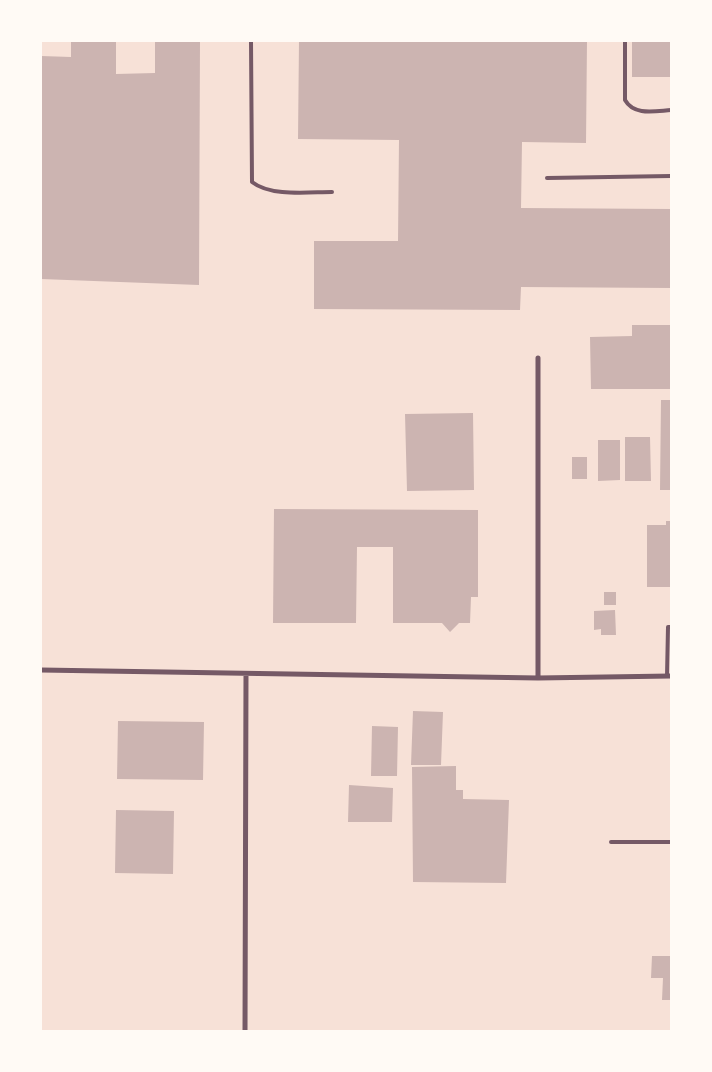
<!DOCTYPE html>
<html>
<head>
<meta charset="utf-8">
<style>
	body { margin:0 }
	#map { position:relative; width:712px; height:1072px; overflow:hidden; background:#f7e1d7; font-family:Helvetica,sans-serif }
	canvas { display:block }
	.frame { position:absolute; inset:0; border:42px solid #fffaf5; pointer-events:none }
</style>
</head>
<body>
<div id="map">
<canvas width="712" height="1072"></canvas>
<div class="frame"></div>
</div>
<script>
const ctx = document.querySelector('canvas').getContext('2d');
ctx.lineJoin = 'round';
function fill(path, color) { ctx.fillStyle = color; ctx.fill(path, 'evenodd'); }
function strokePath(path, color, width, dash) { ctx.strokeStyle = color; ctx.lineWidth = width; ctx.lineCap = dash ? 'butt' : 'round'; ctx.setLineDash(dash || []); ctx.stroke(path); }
fill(new Path2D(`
	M71 41H116V74L155 73V41H200L199 285 41 279V56L71 57Z
	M299 41H587L586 143 522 142 521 208 671 209V288L521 287 520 310 314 309V241H398L399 140 298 139Z
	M632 41H671V77H632Z
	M632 325H671V389H591L590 337 632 336Z
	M661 400H671V490H660Z
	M473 413 474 490 407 491 405 414Z
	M625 437H650L651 481H625Z
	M598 440H620V480L598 481Z
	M572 457H587V479H572Z
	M274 509 478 510V597H471L470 623H459L450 632 442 623H393V547H357L356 623H273Z
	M666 521H671V587H647V525H666Z
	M604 592H616V605H604Z
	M615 610 616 635H601V629L594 630V611Z
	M413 711 443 712 441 765H411Z
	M118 721 204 722 203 780 117 779Z
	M372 726 398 727 397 776H371Z
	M456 766V790H463V799L509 800 506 883 413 882 412 767Z
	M349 785 393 788 392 822H348Z
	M116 810 174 811 173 874 115 873Z
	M652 956H671V1000H662L663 978H651Z`), '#ccb4b1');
strokePath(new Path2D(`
	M251 41 252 182C271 197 309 192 332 192
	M625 41V100C634 116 655 111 671 110
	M547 178 671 176
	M667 676 668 627H671
	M611 842H671`), '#755966', 4);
strokePath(new Path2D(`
	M538 358V678
	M41 670 538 678 671 676
	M245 1031 246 674`), '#755966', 5);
</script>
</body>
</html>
